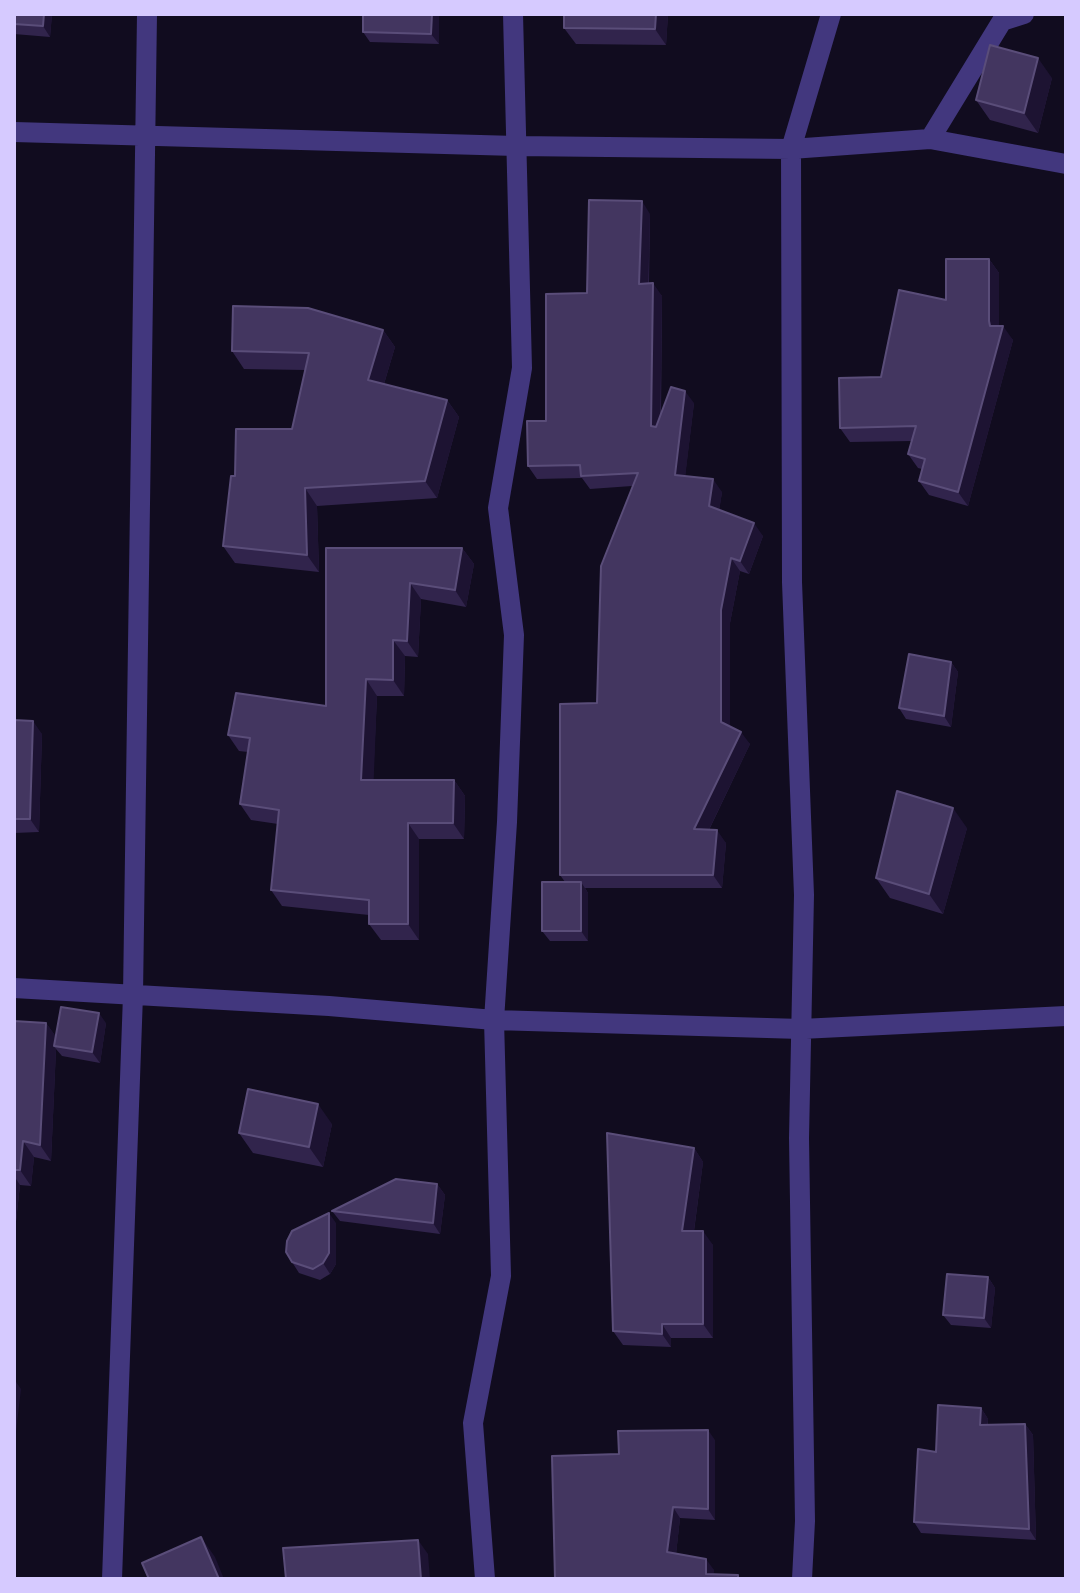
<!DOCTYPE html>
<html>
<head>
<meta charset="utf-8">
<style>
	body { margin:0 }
	#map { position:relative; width:1080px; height:1593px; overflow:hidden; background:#110c1f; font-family:"Fira Sans Condensed",sans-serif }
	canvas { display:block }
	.frame { position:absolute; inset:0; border:16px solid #d6caff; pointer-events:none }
</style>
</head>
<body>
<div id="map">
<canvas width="1080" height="1593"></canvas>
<div class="frame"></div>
</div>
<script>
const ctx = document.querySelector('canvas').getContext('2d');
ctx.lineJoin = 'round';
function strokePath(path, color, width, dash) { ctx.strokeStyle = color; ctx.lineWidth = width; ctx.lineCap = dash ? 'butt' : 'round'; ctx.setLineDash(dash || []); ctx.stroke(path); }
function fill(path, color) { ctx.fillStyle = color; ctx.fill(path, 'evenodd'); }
strokePath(new Path2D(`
	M14 132 516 146 791 149 930 139 1066 164
	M930 139 1002 21 1024 14
	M14 988 329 1006 494 1020 801 1029 1066 1016
	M112 1579 133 995 147 14
	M485 1579 473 1423 501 1276 494 1020 507 822 514 635 498 508 522 368 513 14
	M802 1579 805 1521 799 1138 804 895 792 582 791 149 831 14`), '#42377e', 20);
fill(new Path2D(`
	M14 14H52L50 37 14 34Z
	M439 14V44L370 42 363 32Z
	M564 14H668L666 45 576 44 564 28Z
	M1052 78 1038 133 990 120 976 100Z
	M650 214 649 283 662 296 661 415 694 403 685 476 722 492 719 510 763 536 749 574 740 571 730 623V726L750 744 709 830 726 843 722 888H585L588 893V941H550L542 931 565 882 560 875 597 703 632 486 590 489 582 478 537 479 528 466 546 421 587 293Z
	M989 259 999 273V326L1013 340 968 506 929 495 919 481 922 469 918 468 908 454 912 441 850 442 840 428 946 300Z
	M383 330 395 347 384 384 447 400 459 417 437 498 317 506 319 572 235 563 223 546 235 476 292 429 305 370 244 369 232 351Z
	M326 548H462L474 564 466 607 421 599 418 657 405 656 404 696H377L373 780H454L465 796 464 839H419V940H381L369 924V915L282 906 271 890 278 824 251 820 240 804 248 752 239 751 228 735 326 706Z
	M951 662 958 672 951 727 906 719 899 708Z
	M14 720 42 734 39 832 14 833Z
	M967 828 943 914 890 898 876 878Z
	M14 1021 46 1023 56 1037 106 1023 100 1063 62 1056 56 1049 51 1161 34 1157 31 1186 20 1185 14 1240Z
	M332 1124 323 1167 253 1153 239 1133Z
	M694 1148 703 1162 694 1231 713 1245V1338H671V1347L623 1345 613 1331Z
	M437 1184 445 1195 440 1234 340 1221 332 1211Z
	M336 1223V1264L330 1274 320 1280 299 1273 292 1262Z
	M988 1277 995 1288 991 1328 951 1325 943 1315Z
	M981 1408 988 1419V1425L1025 1424 1033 1435 1036 1540 921 1533 914 1522 936 1452Z
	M715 1440V1520L680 1518 676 1554 714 1570 713 1574 555 1579 619 1454Z`), '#31244c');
fill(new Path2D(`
	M44 14H52L50 37 43 26Z
	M432 14H439V44L431 34Z
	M656 14H668L666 45 655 29Z
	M1038 58 1052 78 1038 133 1024 113Z
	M642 201 650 214 648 296 639 284Z
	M989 259 999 273V335L1003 326 1013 340 968 506 958 492 990 326 989 321Z
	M653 283 662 296 660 439 651 426Z
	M383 330 395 347 380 397 368 380Z
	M685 391 694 403 684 487 675 475Z
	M447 400 459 417 437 498 425 481Z
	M713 479 722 492 718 519 709 506Z
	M305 488 317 506 319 572 307 555Z
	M754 523 763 536 749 574 740 561Z
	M462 548 474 564 466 607 455 590Z
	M731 558 740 571 730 623V735L721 722V610Z
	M410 583 421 599 418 657 407 641Z
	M393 640 405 656 404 696 393 680Z
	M951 662 958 672 951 727 944 716Z
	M366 679 377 696 373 796 361 780Z
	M33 721 42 734 39 832 30 819Z
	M741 732 750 744 703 842 694 829Z
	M454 780 465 796 464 839 453 823Z
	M953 808 967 828 943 914 929 894Z
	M408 823 419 839V940L408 924Z
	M717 830 726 843 722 888 713 875Z
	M581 882 588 893V941L581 931Z
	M99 1013 106 1023 100 1063 92 1052Z
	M46 1023 57 1038 54 1046 56 1049 51 1161 40 1145Z
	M318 1104 332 1124 323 1167 309 1147Z
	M23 1141 34 1157 31 1186 20 1170Z
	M694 1148 703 1162 692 1245 682 1231Z
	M14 1176 20 1185 14 1240Z
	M437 1184 445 1195 440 1234 433 1223Z
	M329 1213 336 1223V1264L330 1274 323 1263Z
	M703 1231 713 1245V1338L703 1324Z
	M988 1277 995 1288 991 1328 984 1318Z
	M662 1324 671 1338V1347L662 1334Z
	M14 1379 21 1389 16 1432 14 1429Z
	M981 1408 988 1419 987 1436 980 1425Z
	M1025 1424 1033 1435 1036 1540 1029 1529Z
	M708 1430 715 1440V1520L708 1509Z
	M673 1507 680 1518 675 1563 667 1552Z
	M201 1537 215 1557 224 1579H219Z
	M418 1540 428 1554 430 1579H421Z
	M706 1559 714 1570 713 1579 706 1574Z`), '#1d1332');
const building = new Path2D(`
	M14 14H44L43 26 14 24Z
	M363 14H432L431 34 363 32Z
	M564 14H656L655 29 564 28Z
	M990 45 1038 58 1024 113 976 100Z
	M589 200 642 201 639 284 653 283 651 426 656 427 671 387 685 391 675 475 713 479 709 506 754 523 740 561 731 558 721 610V722L741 732 694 829 717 830 713 875H560V704L597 703 601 566 638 473 581 476 580 465 528 466 527 421H546V294L587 293Z
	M946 259H989V321L990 326H1003L958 492 919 481 925 459 908 454 916 426 840 428 839 378 881 377 899 290 946 300Z
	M233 306 308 308 383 330 368 380 447 400 425 481 305 488 307 555 223 546 231 476H235L236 429H292L309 353 232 351Z
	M326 548H462L455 590 410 583 407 641 393 640V680L366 679 361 780H454L453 823H408V924H369V900L271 890 279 810 240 804 250 738 228 735 236 693 326 706Z
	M909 654 951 662 944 716 899 708Z
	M14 720 33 721 30 819H14Z
	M897 791 953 808 929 894 876 878Z
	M542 882H581V931H542Z
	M61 1007 99 1013 92 1052 54 1046Z
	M14 1021 46 1023 40 1145 23 1141 20 1170H14Z
	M248 1089 318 1104 309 1147 239 1133Z
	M607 1133 694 1148 682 1231H703V1324H662V1334L613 1331Z
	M396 1179 437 1184 433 1223 332 1211Z
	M329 1213V1253L323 1263 313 1269 292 1262 286 1252 287 1241 292 1231Z
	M947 1274 988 1277 984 1318 943 1315Z
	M938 1405 981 1408 980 1425 1025 1424 1029 1529 914 1522 918 1449 936 1452Z
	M708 1430V1509L673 1507 667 1552 706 1559V1574L738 1575V1579H555L552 1456 619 1454 618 1431Z
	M201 1537 219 1579H149L142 1563Z
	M418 1540 421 1579H286L283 1548Z`);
fill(building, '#433660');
strokePath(building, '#5a4d79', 2);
</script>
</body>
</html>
